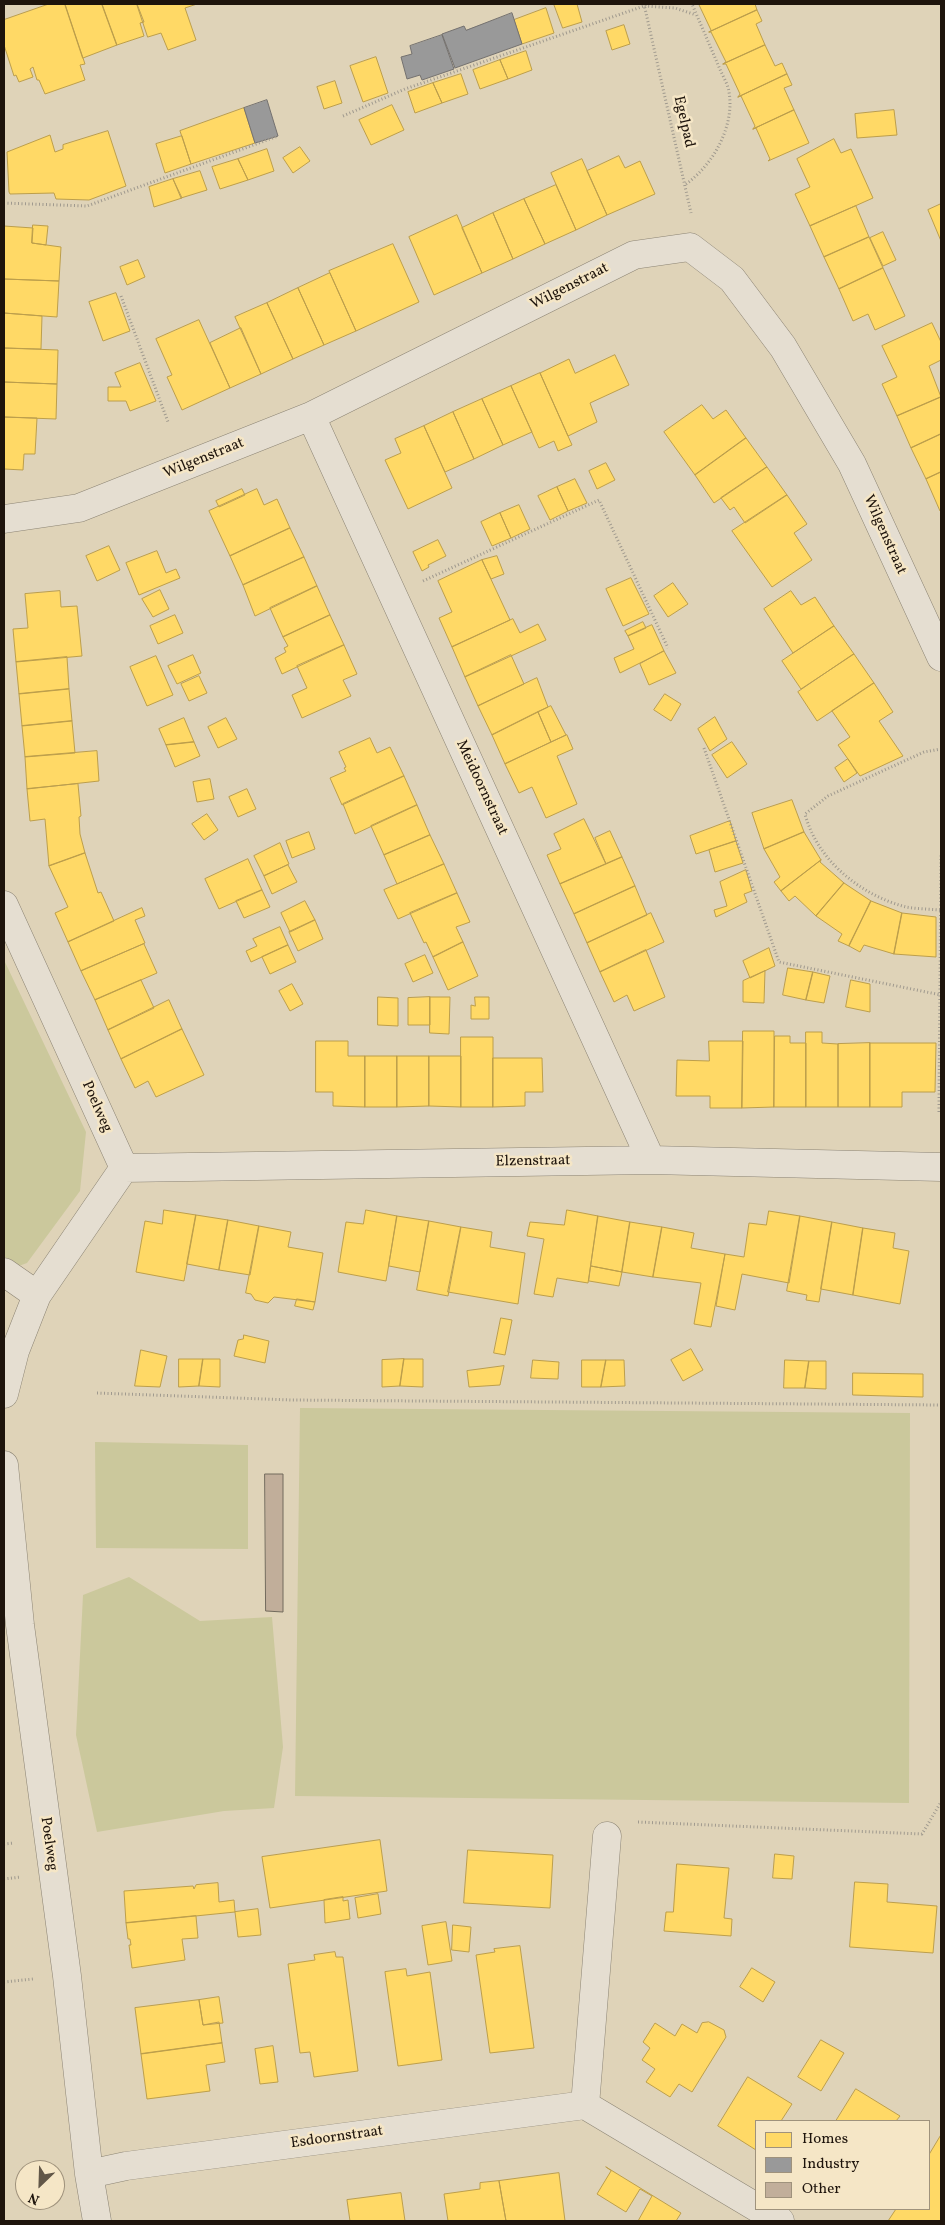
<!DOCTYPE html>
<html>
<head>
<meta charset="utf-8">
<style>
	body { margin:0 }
	#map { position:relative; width:945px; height:2225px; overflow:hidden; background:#dfd3b8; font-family:Vollkorn,serif }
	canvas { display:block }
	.frame { position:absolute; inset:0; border:5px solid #1e140c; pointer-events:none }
	.legend { position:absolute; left:755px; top:2120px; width:175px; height:90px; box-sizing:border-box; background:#f5e6c6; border:1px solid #9f927c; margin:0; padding:6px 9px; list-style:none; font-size:15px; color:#1e140c }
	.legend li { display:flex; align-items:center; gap:10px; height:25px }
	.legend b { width:25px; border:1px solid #9f927c }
	.north { position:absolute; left:15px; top:2160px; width:50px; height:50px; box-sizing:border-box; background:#f5e6c6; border:1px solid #9f927c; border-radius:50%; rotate:204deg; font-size:14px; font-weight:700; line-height:20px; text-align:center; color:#1e140c }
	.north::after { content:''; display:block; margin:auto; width:18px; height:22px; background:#625748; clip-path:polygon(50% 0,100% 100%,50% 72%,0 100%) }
</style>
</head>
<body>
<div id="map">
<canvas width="945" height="2225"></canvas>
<div class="frame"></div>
<ul class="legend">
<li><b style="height:14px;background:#ffd966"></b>Homes</li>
<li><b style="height:14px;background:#999"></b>Industry</li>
<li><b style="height:14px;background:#c1ae9a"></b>Other</li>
</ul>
<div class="north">N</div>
</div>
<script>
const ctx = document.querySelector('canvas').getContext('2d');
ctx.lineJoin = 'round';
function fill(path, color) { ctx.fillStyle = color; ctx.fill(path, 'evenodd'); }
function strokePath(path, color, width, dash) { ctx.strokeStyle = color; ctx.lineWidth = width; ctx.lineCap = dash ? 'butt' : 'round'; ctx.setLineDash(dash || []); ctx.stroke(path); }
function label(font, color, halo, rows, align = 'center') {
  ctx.font = font + ' Vollkorn,serif'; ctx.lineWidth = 5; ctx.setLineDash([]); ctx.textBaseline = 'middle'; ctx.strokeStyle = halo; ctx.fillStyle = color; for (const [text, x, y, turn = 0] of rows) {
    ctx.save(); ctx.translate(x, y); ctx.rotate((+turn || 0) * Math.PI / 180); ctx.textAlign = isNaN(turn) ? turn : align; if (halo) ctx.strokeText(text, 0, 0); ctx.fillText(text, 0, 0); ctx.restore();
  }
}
fill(new Path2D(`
	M4 960 86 1132 80 1191 27 1263 16 1267 4 1256Z
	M300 1408 910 1413 909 1803 295 1796Z
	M95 1442 248 1445V1549L96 1548Z
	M129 1577 200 1621 272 1617 283 1747 274 1808 224 1811 97 1832 76 1735 83 1595Z`), '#cbc89c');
const homes = new Path2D(`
	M49 4H65L85 64 80 65 85 80 45 94 39 80H37L33 67 30 69 33 77 19 82 16 75 14 76 4 45V20Z
	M65 4H102L117 45 83 58Z
	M102 4H137L144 22 140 23 144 36 117 45Z
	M137 4H197L185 8 196 40 168 50 161 33 148 37Z
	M554 4H577L582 22 563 28Z
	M699 4H755L757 10 709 32 711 31Z
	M546 8 554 33 522 44 514 20Z
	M757 10 762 21 756 24 765 45 723 64 726 62 711 32H709Z
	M624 25 630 44 612 50 606 31Z
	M765 45 775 66 782 63 787 74 738 97 740 94 726 64H723Z
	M526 51 532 70 508 79 500 60Z
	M376 57 388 93 363 102 350 66Z
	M500 60 508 79 480 89 473 70Z
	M461 74 468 94 442 103 433 83Z
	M787 74 792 85 784 88 794 110 753 129 755 126 741 96 738 97Z
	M335 81 342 103 324 109 317 87Z
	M433 83 442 103 415 113 408 92Z
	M392 105 404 130 371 145 359 120Z
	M244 108 255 143 191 164 180 131Z
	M794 110 809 143 768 161 770 159 756 128 753 129Z
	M894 110 897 135 857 138 855 114Z
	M108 131 126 186 89 200 56 199 54 193 10 194 9 192 7 152 50 135 55 152 63 149V145Z
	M182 136 191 164 165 173 156 144Z
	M834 139 841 153 851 149 873 198 810 226 795 194 810 187 797 159Z
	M300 147 310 161 293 173 283 158Z
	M267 149 274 171 248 180 238 159Z
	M619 156 625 168 640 161 655 194 607 215 587 171Z
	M238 159 248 180 220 189 212 167Z
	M582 159 607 215 576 230 551 173Z
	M200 171 207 190 181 198 173 179Z
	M173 179 182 198 154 207 149 187Z
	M556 185 576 230 545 244 524 199Z
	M524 199 545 244 513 259 493 213Z
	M941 204V241L928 210Z
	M856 206 869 237 824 257 810 226Z
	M493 213 513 259 482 273 462 228Z
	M457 215 482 273 434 295 409 237Z
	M33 225 48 226 46 245 32 243Z
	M4 226 33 228 32 243 61 247 59 281 4 279Z
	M883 232 896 260 883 266 870 238Z
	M869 237 883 268 839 289 824 257Z
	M393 244 419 302 356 331 329 271Z
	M138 260 145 277 127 285 120 267Z
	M883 268 905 316 875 330 868 314 853 321 839 289Z
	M330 273 356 331 324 345 298 288Z
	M4 279 59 281 57 317 4 313Z
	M298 288 324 345 293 359 267 303Z
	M116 293 130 331 103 341 89 302Z
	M267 303 293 359 261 374 235 317Z
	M4 313 42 316 41 349 4 348Z
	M199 320 230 388 182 410 167 377 172 375 156 339Z
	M932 323 941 342V360L929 366 941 397 897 416 882 384 897 377 882 346Z
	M241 328 261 374 230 388 210 343Z
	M4 348 58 350 57 384 4 382Z
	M615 355 629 385 590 403 597 422 568 436 540 373 569 359 575 373Z
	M140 363 156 401 130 411 126 401H108V387H121L115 373Z
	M540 373 572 445 558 451 554 441 539 448 511 386Z
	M4 382 57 384 56 419 4 417Z
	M511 386 532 432 503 445 482 399Z
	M941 397V434L911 448 897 416Z
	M482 399 503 445 474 459 453 412Z
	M702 405 713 419 726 410 746 438 695 475 664 432Z
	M453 412 474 459 445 472 424 426Z
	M4 417 37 418 35 454H24L23 470 4 469Z
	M424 426 452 488 408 509 385 460 401 453 395 439Z
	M941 434V472L926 479 911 448Z
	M746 438 767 467 714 503 695 475Z
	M606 463 615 480 597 489 589 471Z
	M767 467 787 495 745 523 734 507 730 510 721 498Z
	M941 472V511H940L926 479Z
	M575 479 587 503 568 511 557 487Z
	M557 487 568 511 550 520 538 496Z
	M242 489 245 495 219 507 216 501Z
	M257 489 264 505 277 499 290 528 230 556 209 511Z
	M787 495 807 524 794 533 812 560 772 587 732 531Z
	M519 505 530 529 511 538 500 513Z
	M500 513 511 538 492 546 481 522Z
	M290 528 304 557 243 585 230 556Z
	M438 540 446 556 428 565 429 567 422 571 413 552Z
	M109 546 120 570 97 581 86 556Z
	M157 551 166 573 176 569 180 578 139 595 126 563Z
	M497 556 504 574 491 579 482 560Z
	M304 557 317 586 255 616 243 585Z
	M482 560 510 620 452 647 439 618 452 612 438 581Z
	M631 578 649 614 623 626 606 589Z
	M673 583 688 604 668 617 654 596Z
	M317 586 330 615 283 637 270 608Z
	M160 590 169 609 153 617 142 599Z
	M60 591 61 607 77 606 82 656 16 662 13 629 28 628 25 594Z
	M791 591 801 605 815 597 834 626 793 653 764 609Z
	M175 615 183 633 158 644 150 626Z
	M330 615 344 645 282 674 275 658 286 652 284 648 288 646 283 637Z
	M513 619 520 633 538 624 546 640 465 677 452 647Z
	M643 622 646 628 628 636 625 631Z
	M652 625 664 651 620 673 614 658 634 649 628 636Z
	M834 626 854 654 801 689 782 661Z
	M344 645 357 674 343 680 351 696 302 718 292 695 307 688 297 666Z
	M664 651 676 673 649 685 640 664Z
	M854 654 874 683 817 721 798 692Z
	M193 655 201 673 177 684 168 666Z
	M511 655 524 684 478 706 465 677Z
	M156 656 173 695 147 706 130 667Z
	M67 657 69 689 19 694 16 662Z
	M199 676 207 693 189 701 181 684Z
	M537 678 548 707 492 735 478 706Z
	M874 683 893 712 879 721 903 756 860 776 838 745 850 737 832 711Z
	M69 689 72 721 22 726 19 694Z
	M665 694 681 704 671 721 654 710Z
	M551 706 566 735 551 742 538 712Z
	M538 712 551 742 505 764 492 735Z
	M715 717 727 739 710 751 698 729Z
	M184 718 194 742 166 745 159 729Z
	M226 718 237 739 218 748 208 727Z
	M72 721 75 753 25 757 22 726Z
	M567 735 573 749 557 756 577 804 546 818 532 787 519 793 505 764Z
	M370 738 377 753 390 747 404 776 342 805 330 778 346 771 344 768 346 767 339 752Z
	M194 742 200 756 175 767 166 745Z
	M732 742 747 764 727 778 712 755Z
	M97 751 99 781 27 789 25 757Z
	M848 759 857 773 844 782 835 768Z
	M404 776 417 805 355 834 343 804Z
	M210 779 214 799 197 802 193 782Z
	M78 784 81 816 79 817 80 834 85 853 49 866 45 819 30 821 27 789Z
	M247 789 256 809 238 817 229 797Z
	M792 800 804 832 764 849 752 813Z
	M417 805 430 835 384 855 371 826Z
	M207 814 218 830 204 840 192 824Z
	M584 819 606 864 560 884 547 855 561 849 554 834Z
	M730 821 736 841 696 854 690 836Z
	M610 831 622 857 606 864 595 838Z
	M309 832 315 849 292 858 286 841Z
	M804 832 821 860 781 891 774 882 780 877 764 849Z
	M430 835 444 864 397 884 384 855Z
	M736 841 743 863 715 872 709 850Z
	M280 843 289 864 264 876 254 856Z
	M85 853 98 893 101 892 114 921 68 942 55 913 68 907 49 866Z
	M622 857 635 886 574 914 560 884Z
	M248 859 262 890 219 909 205 879Z
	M821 860 820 862 844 883 816 916 795 896 789 901 781 891Z
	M444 864 457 893 398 919 384 890Z
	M288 865 297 882 272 894 264 876Z
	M746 870 752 891 744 894 747 902 716 917 714 910 727 906 720 882Z
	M844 883 871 901 849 946 838 941 842 934 816 916Z
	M635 886 647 915 587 943 574 914Z
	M262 890 270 907 244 918 236 901Z
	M457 893 470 922 456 927 463 942 433 957 426 942 424 943 410 913Z
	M305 901 315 920 290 932 281 913Z
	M871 901 902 913 894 954 864 945 860 952 849 946Z
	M142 908 145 916 135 920 145 943 81 971 68 942Z
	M651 913 664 942 600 972 587 943Z
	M902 913 936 917V957L894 954Z
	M315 920 323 939 298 951 289 932Z
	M280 927 288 945 251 962 246 951 257 946 253 939Z
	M463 942 478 976 448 990 433 957Z
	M144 944 157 973 95 1000 81 971Z
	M288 945 296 962 270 974 262 957Z
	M769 948 775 966 750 978 743 961Z
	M646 950 665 997 634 1011 627 995 614 1002 600 972Z
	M425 955 433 973 413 982 405 964Z
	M788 968 813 972 806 1000 783 995Z
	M765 971 764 1003 743 1002V981Z
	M813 972 830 976 824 1003 806 1000Z
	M141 980 154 1008 108 1030 95 1000Z
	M851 980 870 984V1012L846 1007Z
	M292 984 303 1004 290 1011 279 991Z
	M378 997 398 998V1026L378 1025Z
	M430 997V1025H408V998Z
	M430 997H450L449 1034 430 1033Z
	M475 997H489V1019H471V1005L475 1006Z
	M169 1000 182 1029 121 1059 108 1030Z
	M182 1029 204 1075 156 1097 148 1081 135 1088 121 1059Z
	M743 1031H774V1107L742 1108Z
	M806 1032H822V1043L838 1044V1107H806Z
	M775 1036H790V1043H806V1107H774Z
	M461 1037H493V1107H461Z
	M316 1041H348V1056H365V1107L333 1106V1092H316Z
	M709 1041H743L742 1108H710V1096H676L677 1060 709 1061Z
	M870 1043V1107H838V1044Z
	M870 1043H936L935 1092H902V1107H870Z
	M365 1056H397V1107H365Z
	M397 1056H429V1106L397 1107Z
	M429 1056H461V1107L429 1106Z
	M493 1058H542L543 1092H525V1106L493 1107Z
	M164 1210 196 1215 184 1281 136 1272 145 1221 162 1224Z
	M366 1210 397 1216 386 1281 338 1272 346 1222 363 1224Z
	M567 1210 598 1216 588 1283 557 1278 553 1297 534 1294 544 1239 527 1236 530 1222 564 1225Z
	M769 1211 800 1216 789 1283 742 1274 735 1310 716 1306 725 1254 744 1257 749 1223 766 1225Z
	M196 1215 228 1220 219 1270 187 1264Z
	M397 1216 429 1221 420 1272 389 1266Z
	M598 1216 630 1222 622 1272 591 1266Z
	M800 1216 832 1222 819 1302 806 1300 807 1295 787 1291Z
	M228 1220 259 1226 250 1275 219 1270Z
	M429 1221 461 1227 448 1296 417 1290Z
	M630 1222 662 1227 653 1277 622 1272Z
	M832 1222 863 1228 853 1295 821 1289Z
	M259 1226 291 1232 288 1247 323 1253 315 1302 274 1297 268 1303 255 1300 251 1294 246 1293Z
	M461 1227 492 1232 490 1247 525 1253 518 1304 448 1292Z
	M662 1227 694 1233 691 1248 725 1254 711 1327 694 1324 701 1283 653 1277Z
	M863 1228 895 1233 893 1248 909 1251 900 1304 853 1295Z
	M591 1266 622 1272 619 1286 589 1281Z
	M297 1299 315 1302 313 1310 295 1306Z
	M501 1318 512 1320 505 1355 494 1353Z
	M244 1335 269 1341 265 1363 234 1356 238 1340 243 1339Z
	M691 1349 703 1370 683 1381 671 1360Z
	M141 1350 167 1356 160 1387 135 1386Z
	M179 1359H203L199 1386 179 1387Z
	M203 1359H220V1387L199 1386Z
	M404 1359 400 1386 382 1387V1360Z
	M404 1359H423V1387L400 1386Z
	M533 1360 559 1362 558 1379 531 1378Z
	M582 1360H606L601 1387H582Z
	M606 1360H624L625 1386 601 1387Z
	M785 1360 809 1361 805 1388H784Z
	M809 1361H826V1389L805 1388Z
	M504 1366 500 1385 469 1387 467 1371Z
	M853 1373 923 1374V1397L853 1395Z
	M380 1840 387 1891 270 1908 262 1857Z
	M468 1850 553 1855 550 1908 464 1903Z
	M775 1854 794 1856 792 1879 773 1878Z
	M677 1864 729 1868 724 1918 732 1919 731 1936 664 1931 666 1912H673Z
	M855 1882 888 1884 887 1902 937 1906 933 1953 850 1947Z
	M218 1883 219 1902 234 1900 235 1912 126 1923 124 1891 193 1886 194 1889 196 1885Z
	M378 1894 381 1914 358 1918 355 1898Z
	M343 1897V1901L348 1900 350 1919 325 1923 324 1900Z
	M258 1909 261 1935 238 1937 235 1912Z
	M196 1916 198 1938 182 1939 185 1960 132 1968 129 1945H131L130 1939H128L126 1923Z
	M446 1922 452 1961 428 1965 422 1926Z
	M453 1925 471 1927 469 1952 452 1950Z
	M520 1946 534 2048 490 2053 476 1955 495 1952 494 1949Z
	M335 1952 336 1957H343L358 2071 314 2077 310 2052 300 2053 288 1964 315 1960 314 1955Z
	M752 1968 775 1982 763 2002 740 1987Z
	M406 1969 407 1976 430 1972 442 2060 398 2066 385 1972Z
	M219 1997 223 2023 203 2025 199 2000Z
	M199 2000 203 2025 219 2022 222 2043 141 2054 135 2008Z
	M709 2022 724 2030 726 2037 692 2092 679 2084 670 2097 646 2082 655 2069 642 2060 650 2048 643 2042 655 2023 675 2036 682 2024 697 2033 702 2023Z
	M821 2040 844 2053 821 2091 798 2077Z
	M222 2043 225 2062 206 2065 210 2091 147 2099 141 2054Z
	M273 2046 278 2082 260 2084 255 2049Z
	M748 2077 792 2104 781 2121H756V2150L718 2126Z
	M856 2089 900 2116 896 2121H836Z
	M941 2135V2221H888L896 2209H929V2155Z
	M606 2167 681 2213 676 2221H638L652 2196 640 2189 626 2212 597 2194 611 2171Z
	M559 2173 565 2221H506L499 2181Z
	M499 2181 506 2221H448L444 2194 480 2189V2183Z
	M401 2193 405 2221H350L347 2200Z`);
fill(homes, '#ffd966');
strokePath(homes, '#bc9e4b', 1);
const industry = new Path2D(`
	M512 13 522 44 455 68 442 34 464 26 466 30Z
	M442 35 454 69 422 80 420 75 407 79 401 57 412 54 410 46Z
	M267 100 278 136 255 143 244 108Z`);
fill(industry, '#999');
strokePath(industry, '#74716f', 1);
const building = new Path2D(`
	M265 1474H283V1612L266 1611Z`);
fill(building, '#c1ae9a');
strokePath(building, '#726a5d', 1);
const minor = new Path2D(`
	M311 416 651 1160
	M4 519 79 508 311 416 634 255 690 247 732 279 783 347 852 464 941 657
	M4 905 124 1168
	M124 1168 651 1160 941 1167
	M4 1272 37 1295 15 1351 4 1394
	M37 1295 124 1168
	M4 1465 20 1625 67 1976 89 2174 97 2221
	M585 2105 607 1836
	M89 2174 126 2166 585 2105 756 2207
	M759 2209 780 2221`);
strokePath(minor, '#8c8474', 29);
strokePath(new Path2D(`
	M644 4 691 213
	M646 4 644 6 675 8 696 15
	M343 116 405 89 644 6
	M686 184C713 165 735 126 729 92 728 84 722 75 719 67 710 46 701 25 692 4
	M4 203 87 206 278 136
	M121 296 168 422
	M423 581 599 500 668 648
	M704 748 779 962 941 995
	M940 910C929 909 917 909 906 907 860 895 817 860 805 814L828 796 924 752 941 749
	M939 1112 941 855
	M97 1393 291 1400 941 1405
	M638 1822 922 1834 941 1802
	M4 1844 14 1843
	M4 1879 21 1877
	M4 1982 33 1979`), '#9f998e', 3, [1, 2.5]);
strokePath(minor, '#e5ded1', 28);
label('15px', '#1e140c', '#f5e6c6', [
	["Egelpad",683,122,77],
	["Wilgenstraat",570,287,-27],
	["Wilgenstraat",204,459,-22],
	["Wilgenstraat",884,535,66],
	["Meidoornstraat",481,788,65],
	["Poelweg",96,1107,66],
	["Elzenstraat",533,1162,-1],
	["Poelweg",48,1844,82],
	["Esdoornstraat",337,2138,-8]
]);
</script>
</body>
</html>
